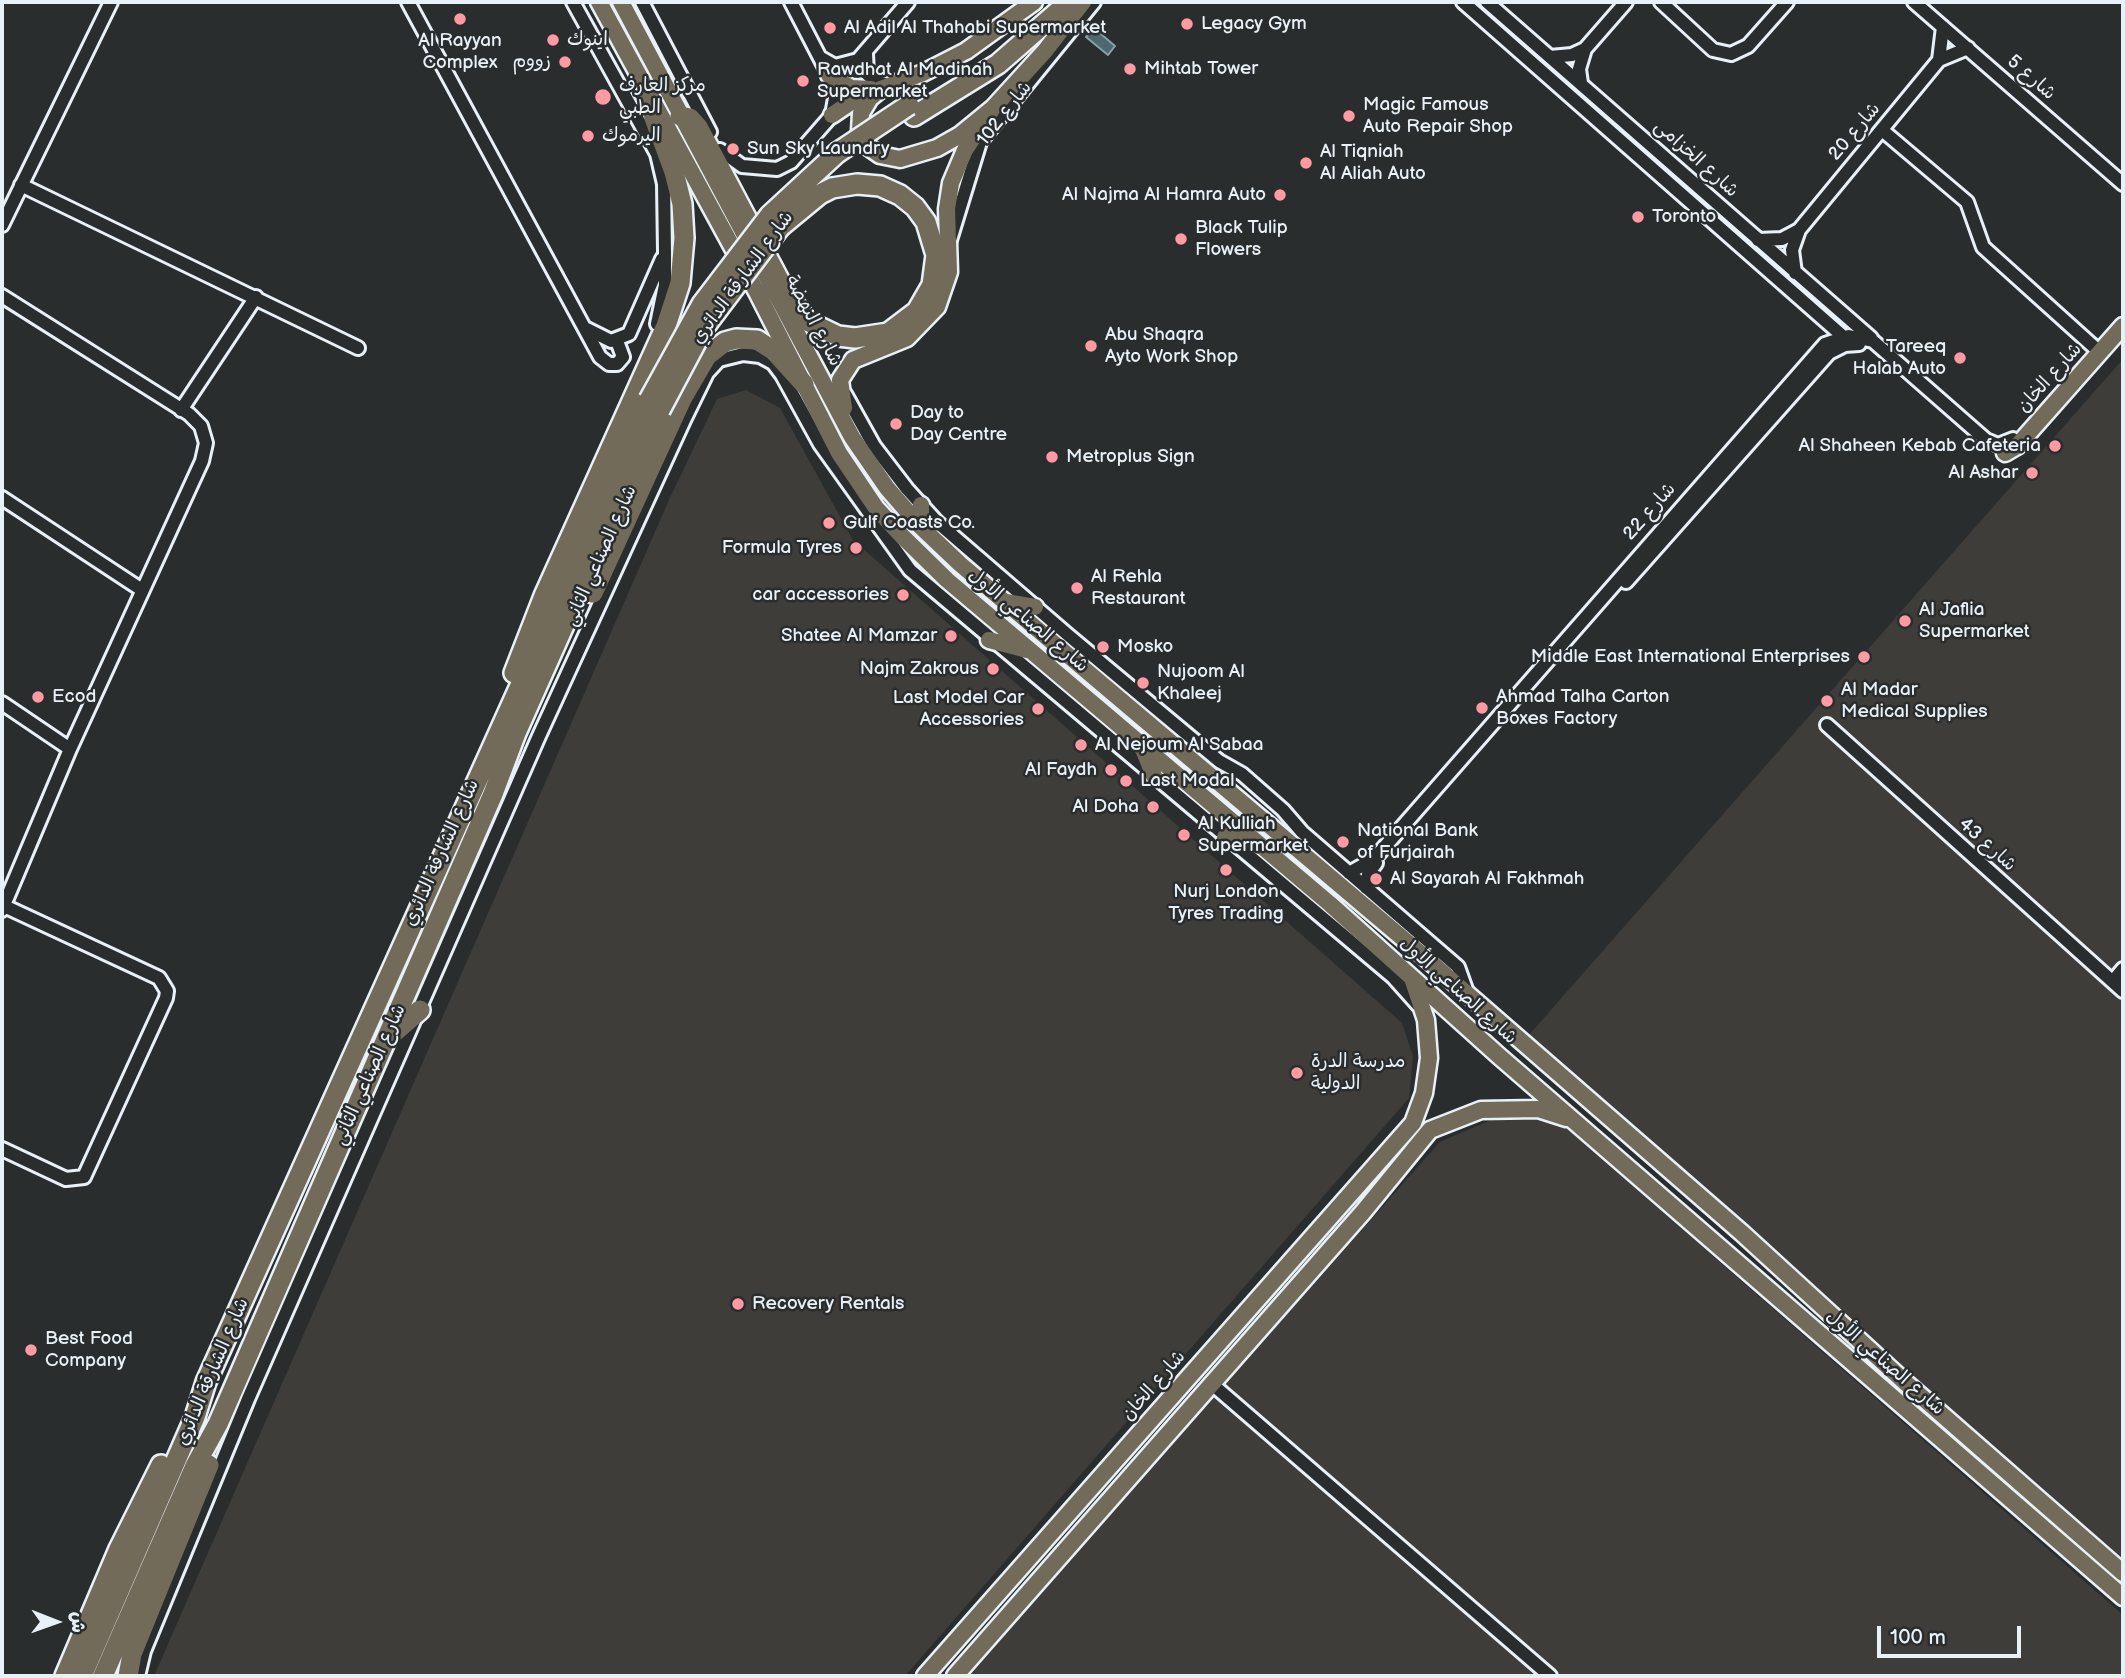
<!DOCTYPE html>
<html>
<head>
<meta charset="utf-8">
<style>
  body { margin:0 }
  #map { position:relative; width:2125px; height:1678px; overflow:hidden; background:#2a2d2e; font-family:"Balsamiq Sans","Playpen Sans Arabic",sans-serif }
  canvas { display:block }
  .frame { position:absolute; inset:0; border:4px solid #e8f1f8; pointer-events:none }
  .north { position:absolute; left:21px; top:1587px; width:70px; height:70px; -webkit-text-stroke:5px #2a2d2e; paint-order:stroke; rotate:91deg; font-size:19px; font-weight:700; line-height:28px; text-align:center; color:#e8f1f8 }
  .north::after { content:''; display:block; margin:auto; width:24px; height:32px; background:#e8f1f8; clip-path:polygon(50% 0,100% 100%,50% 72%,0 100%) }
  .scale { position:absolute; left:1877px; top:1626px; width:144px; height:32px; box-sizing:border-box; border:4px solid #e8f1f8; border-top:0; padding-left:9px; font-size:21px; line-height:24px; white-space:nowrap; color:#e8f1f8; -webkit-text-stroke:5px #2a2d2e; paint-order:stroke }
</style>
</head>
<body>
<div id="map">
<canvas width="2125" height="1678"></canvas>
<div class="frame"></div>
<div class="north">ش</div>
<div class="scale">100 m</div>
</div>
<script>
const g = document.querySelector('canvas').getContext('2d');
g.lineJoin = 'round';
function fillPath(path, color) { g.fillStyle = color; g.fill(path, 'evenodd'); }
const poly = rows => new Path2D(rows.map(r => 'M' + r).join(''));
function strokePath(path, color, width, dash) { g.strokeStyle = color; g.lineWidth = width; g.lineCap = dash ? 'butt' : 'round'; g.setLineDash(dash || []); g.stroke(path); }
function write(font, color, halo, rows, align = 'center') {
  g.font = font + ' "Balsamiq Sans","Playpen Sans Arabic",sans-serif'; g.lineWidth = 5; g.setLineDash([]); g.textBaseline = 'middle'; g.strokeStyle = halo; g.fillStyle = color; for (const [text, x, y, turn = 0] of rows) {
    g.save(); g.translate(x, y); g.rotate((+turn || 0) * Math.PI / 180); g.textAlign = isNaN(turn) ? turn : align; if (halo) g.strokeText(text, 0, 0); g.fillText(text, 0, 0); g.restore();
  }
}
const built = poly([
  [2123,359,2123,1564,1521,1044],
  [746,390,780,408,853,540,1402,1023,1413,1056,1409,1098,905,1676,154,1676,669,500,717,399],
  [1491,1120,1549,1120,1570,1131,2123,1615,2123,1676,966,1676,1440,1142]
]);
const water = poly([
  [1094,28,1115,46,1108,55,1086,37,1094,28]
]);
const minor = poly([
  [408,2,600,357,609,364,617,364,623,357,617,341],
  [573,2,657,154,664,184,665,252,665,285,657,324],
  [642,2,710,132],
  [1463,2,1846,339],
  [1487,2,1871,338],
  [1661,2,1713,50,1731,54,1748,46,1787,2],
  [1914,2,2123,184],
  [866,54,867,74,875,81,890,86],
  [1550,57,1572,55,1585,49],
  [821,58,835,66,858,60,908,2],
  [1939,60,1943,27],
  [1581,83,1579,69,1585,49,1626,2],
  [1882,130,1967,202,1983,247,2094,347],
  [720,150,742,166,777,169,791,162,832,115,835,98,832,81,791,2],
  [21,185,358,348],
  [2,225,111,2],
  [950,240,980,142,1094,2],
  [1758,240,1782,239,1799,230],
  [1795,273,1792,250,1799,230,1939,60,1968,48],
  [2,296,189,414,201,426,206,443,202,461,70,749,2,910],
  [587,329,611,341,629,334,662,259],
  [845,394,874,446,907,489,937,522,1068,635,1219,761,1242,774,1283,810,1302,832,1458,967,1468,995],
  [181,410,256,297],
  [2,498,142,590],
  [1626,582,1829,353,1845,345,1859,344],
  [2,703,70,749],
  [1827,725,2123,991],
  [1349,873,1374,859,1825,344,1849,336,1873,341,1986,440,1998,445,2013,439],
  [1366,888,1368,874,1376,863],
  [2,905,159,978,167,991,166,998,84,1177,66,1179,2,1149],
  [2113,981,2123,969],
  [1212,1384,1550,1676],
  [138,1676,144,1651,248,1399,539,736,685,418,707,373,719,360,743,354,760,356,773,363,782,375,820,444,910,570,1393,977,1418,1005]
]);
const major = poly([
  [599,2,758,294,839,453,876,508,900,534,947,580,1330,904,1499,1056,2123,1597],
  [621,2,852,437,887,488,921,527,960,564,1426,958,1742,1233,1907,1384,2123,1573],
  [829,75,851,88,871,89],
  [881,89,870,98,861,113,860,131,867,146,880,155,900,159,937,148,960,135,993,108,1045,51,1083,2],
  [832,115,857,98,923,73,966,51,1034,2],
  [844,408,840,380,853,360,907,338,937,307,949,272,947,209,951,183,965,150,993,108],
  [2005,453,2017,446,2123,326],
  [921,527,921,505],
  [1006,602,1035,607],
  [989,640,1027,650],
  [1143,749,1154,776],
  [1225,837,1250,839],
  [925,1676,1413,1123,1424,1093,1429,1058,1426,1020,1413,981],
  [955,1676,1363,1212,1430,1130,1481,1110,1538,1109,1566,1118]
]);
const highway = poly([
  [680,116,690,118,698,127,785,291,807,321,838,336,855,338,888,333,917,311,932,285,936,255,926,222,915,207,900,195,880,186,857,184,832,188,820,194,780,227],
  [914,116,998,64,1069,2],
  [770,215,837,153],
  [593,593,682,399,707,356,725,342,736,339,757,340,774,351,804,384],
  [514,673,544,596,666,326,680,283,684,238,682,204,674,172,654,118,650,97],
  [389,1037,420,1010],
  [65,1676,119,1549,161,1465],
  [82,1676,195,1417,206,1382,649,400],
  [103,1676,195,1466,218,1424,493,794,516,733,660,410],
  [128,1676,132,1654,209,1465]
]);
const highwayBridge = poly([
  [837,153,909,105],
  [649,400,702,304,770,215],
  [660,410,703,329,780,227]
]);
const markers = [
  [460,19,7,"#ff9aa2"],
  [1187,24,7,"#ff9aa2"],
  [830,28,7,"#ff9aa2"],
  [553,40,7,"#ff9aa2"],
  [565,62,7,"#ff9aa2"],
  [1130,69,7,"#ff9aa2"],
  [803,81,7,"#ff9aa2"],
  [603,97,9,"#ff9aa2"],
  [1349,116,7,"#ff9aa2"],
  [588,136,7,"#ff9aa2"],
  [733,149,7,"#ff9aa2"],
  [1306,163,7,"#ff9aa2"],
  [1280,195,7,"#ff9aa2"],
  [1638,217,7,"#ff9aa2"],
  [1181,239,7,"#ff9aa2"],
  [1091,346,7,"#ff9aa2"],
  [1960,358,7,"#ff9aa2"],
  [896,424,7,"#ff9aa2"],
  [2055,446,7,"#ff9aa2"],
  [1052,457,7,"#ff9aa2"],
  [2032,473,7,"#ff9aa2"],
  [829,523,7,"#ff9aa2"],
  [856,548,7,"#ff9aa2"],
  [1077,588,7,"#ff9aa2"],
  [903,595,7,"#ff9aa2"],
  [1905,621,7,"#ff9aa2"],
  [951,636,7,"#ff9aa2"],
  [1103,647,7,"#ff9aa2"],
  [1864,657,7,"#ff9aa2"],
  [993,669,7,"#ff9aa2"],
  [1143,683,7,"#ff9aa2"],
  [38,697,7,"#ff9aa2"],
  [1827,701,7,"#ff9aa2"],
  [1482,708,7,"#ff9aa2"],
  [1038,709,7,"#ff9aa2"],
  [1081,745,7,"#ff9aa2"],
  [1111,770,7,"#ff9aa2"],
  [1126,781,7,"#ff9aa2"],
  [1153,807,7,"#ff9aa2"],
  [1184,835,7,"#ff9aa2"],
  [1343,842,7,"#ff9aa2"],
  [1226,870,7,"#ff9aa2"],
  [1376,879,7,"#ff9aa2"],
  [1297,1073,7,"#ff9aa2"],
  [738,1304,7,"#ff9aa2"],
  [31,1350,7,"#ff9aa2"]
];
const poiNames = [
  ["Legacy Gym",1201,24],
  ["Al Adil Al Thahabi Supermarket",844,28],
  ["اينوك",567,40],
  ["Al Rayyan",460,41,"center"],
  ["Complex",460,63,"center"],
  ["زووم",551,62,"right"],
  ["Mihtab Tower",1144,69],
  ["Rawdhat Al Madinah",817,70],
  ["Supermarket",817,92],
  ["مركز العارف",619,86],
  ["الطبي",619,108],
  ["Magic Famous",1363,105],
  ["Auto Repair Shop",1363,127],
  ["اليرموك",602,136],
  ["Sun Sky Laundry",747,149],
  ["Al Tiqniah",1320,152],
  ["Al Aliah Auto",1320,174],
  ["Al Najma Al Hamra Auto",1266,195,"right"],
  ["Toronto",1652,217],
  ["Black Tulip",1195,228],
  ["Flowers",1195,250],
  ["Abu Shaqra",1105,335],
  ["Ayto Work Shop",1105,357],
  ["Tareeq",1946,347,"right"],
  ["Halab Auto",1946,369,"right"],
  ["Day to",910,413],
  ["Day Centre",910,435],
  ["Al Shaheen Kebab Cafeteria",2041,446,"right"],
  ["Metroplus Sign",1066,457],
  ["Al Ashar",2018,473,"right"],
  ["Gulf Coasts Co.",843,523],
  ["Formula Tyres",842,548,"right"],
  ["Al Rehla",1091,577],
  ["Restaurant",1091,599],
  ["car accessories",889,595,"right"],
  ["Al Jaflia",1919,610],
  ["Supermarket",1919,632],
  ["Shatee Al Mamzar",937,636,"right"],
  ["Mosko",1117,647],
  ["Middle East International Enterprises",1850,657,"right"],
  ["Najm Zakrous",979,669,"right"],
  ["Nujoom Al",1157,672],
  ["Khaleej",1157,694],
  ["Al Madar",1841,690],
  ["Medical Supplies",1841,712],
  ["Ecod",52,697],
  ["Ahmad Talha Carton",1496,697],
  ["Boxes Factory",1496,719],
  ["Last Model Car",1024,698,"right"],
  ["Accessories",1024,720,"right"],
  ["Al Nejoum Al Sabaa",1095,745],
  ["Al Faydh",1097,770,"right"],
  ["Last Modal",1140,781],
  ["Al Doha",1139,807,"right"],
  ["Al Kulliah",1198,824],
  ["Supermarket",1198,846],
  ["National Bank",1357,831],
  ["of Furjairah",1357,853],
  ["Al Sayarah Al Fakhmah",1390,879],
  ["Nurj London",1226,892,"center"],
  ["Tyres Trading",1226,914,"center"],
  ["مدرسة الدرة",1311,1062],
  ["الدولية",1311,1084],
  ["Recovery Rentals",752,1304],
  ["Best Food",45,1339],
  ["Company",45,1361]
];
const streetNames = [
  ["شارع 5",2031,78,41],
  ["شارع 102",1005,114,-52],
  ["شارع 20",1855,132,-50],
  ["شارع الخزامى",1696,159,42],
  ["شارع الشارقة الدائري",743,278,-54],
  ["شارع النهضة",813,321,62],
  ["شارع الخان",2050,378,-48],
  ["شارع 22",1650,512,-49],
  ["شارع الصناعي الثاني",601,556,-66],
  ["شارع الصناعي الأول",1028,621,40],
  ["شارع 43",1987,845,42],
  ["شارع الشارقة الدائري",442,853,-66],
  ["شارع الصناعي الأول",1458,991,42],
  ["شارع الصناعي الثاني",370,1075,-66],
  ["شارع الصناعي الأول",1885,1363,41],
  ["شارع الشارقة الدائري",213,1372,-67],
  ["شارع الخان",1154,1386,-49]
];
fillPath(built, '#3f3d3a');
fillPath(water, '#4c6870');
strokePath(water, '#8a9fa6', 2);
strokePath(minor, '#e8f1f8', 18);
strokePath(major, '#e8f1f8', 21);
strokePath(highway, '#e8f1f8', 24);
strokePath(minor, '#2a2d2e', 12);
strokePath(major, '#726b5a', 16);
strokePath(highway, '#726b5a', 19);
strokePath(highwayBridge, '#e8f1f8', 24, []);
strokePath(highwayBridge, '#726b5a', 19);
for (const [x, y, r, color] of markers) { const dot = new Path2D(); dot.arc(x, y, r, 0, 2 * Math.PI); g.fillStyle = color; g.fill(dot); strokePath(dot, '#2a2d2e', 2.5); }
write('19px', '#e8f1f8', '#2a2d2e', poiNames, 'left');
write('19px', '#e8f1f8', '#2a2d2e', streetNames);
</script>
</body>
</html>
